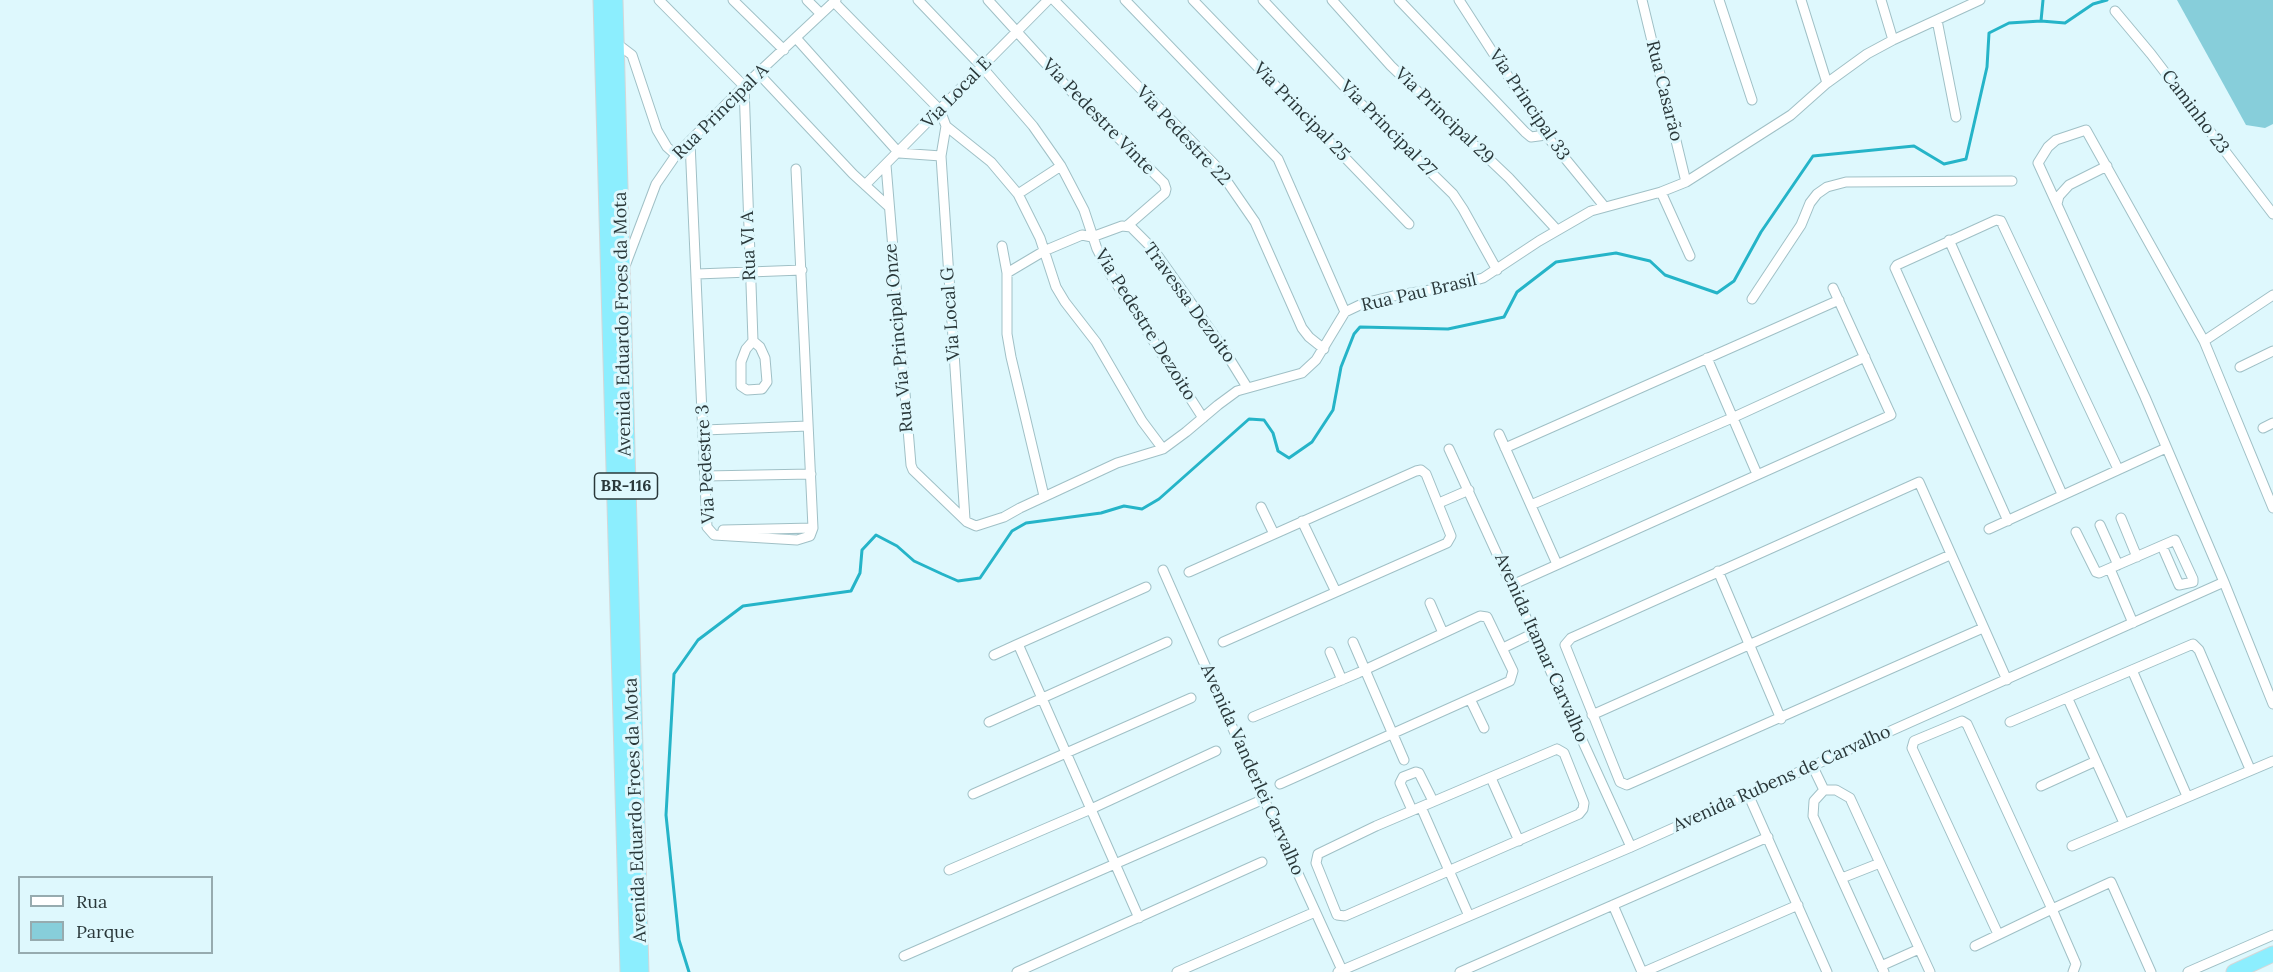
<!DOCTYPE html>
<html>
<head>
<meta charset="utf-8">
<style>
  body { margin:0 }
  #map { position:relative; width:2273px; height:972px; overflow:hidden; background:#def8fd; font-family:Lora,serif }
  canvas { display:block }
  .legend { position:absolute; left:18px; top:876px; width:195px; height:78px; box-sizing:border-box; background:#def8fd; border:2px solid #96abaf; margin:0; padding:8px 10px; list-style:none; font-size:18px; color:#2a383a }
  .legend li { display:flex; align-items:center; gap:12px; height:30px }
  .legend b { width:30px; border:2px solid #96abaf }
</style>
</head>
<body>
<div id="map">
<canvas width="2273" height="972"></canvas>
<ul class="legend">
<li><b style="height:8px;background:#fff"></b>Rua</li>
<li><b style="height:16px;background:#87ceda"></b>Parque</li>
</ul>
</div>
<script>
const g = document.querySelector('canvas').getContext('2d');
g.lineJoin = 'round';
function fillPath(path, color) { g.fillStyle = color; g.fill(path, 'evenodd'); }
const poly = rows => new Path2D(rows.map(r => 'M' + r).join(''));
function strokePath(path, color, width, dash) { g.strokeStyle = color; g.lineWidth = width; g.lineCap = dash ? 'butt' : 'round'; g.setLineDash(dash || []); g.stroke(path); }
function write(font, color, halo, rows, align = 'center') {
  g.font = font + ' Lora,serif'; g.lineWidth = 6; g.setLineDash([]); g.textBaseline = 'middle'; g.strokeStyle = halo; g.fillStyle = color; for (const [text, x, y, turn = 0] of rows) {
    g.save(); g.translate(x, y); g.rotate((+turn || 0) * Math.PI / 180); g.textAlign = isNaN(turn) ? turn : align; if (halo) g.strokeText(text, 0, 0); g.fillText(text, 0, 0); g.restore();
  }
}
const green = poly([
  [2177,0,2273,0,2273,124,2265,128,2246,125]
]);
const stream = poly([
  [2041,21,2043,0],
  [689,972,679,940,666,815,674,674,698,640,743,606,851,591,860,573,862,550,876,535,897,546,914,561,942,574,958,581,980,578,1012,531,1026,523,1101,513,1124,506,1142,509,1159,499,1249,419,1264,420,1273,433,1278,451,1289,458,1312,442,1333,410,1341,367,1354,334,1360,327,1448,329,1504,317,1517,292,1556,262,1616,253,1650,261,1665,275,1717,293,1734,281,1761,232,1813,156,1914,146,1944,164,1966,159,1987,67,1989,33,2009,23,2041,21,2065,23,2093,4,2107,0]
]);
const minor = poly([
  [659,0,744,86,753,341,746,349,741,362,741,386,747,390,762,389,767,382,765,358,760,347,753,341],
  [733,0,784,50],
  [807,0,821,14],
  [918,0,982,67,1033,126,1061,166,1084,210,1097,249,1109,272,1203,418],
  [988,0,1068,88,1164,183,1166,189,1165,193,1127,226],
  [1054,0,1217,167,1255,222,1302,328,1309,337,1324,349],
  [1125,0,1278,159,1345,312],
  [1193,0,1409,224],
  [1263,0,1354,97,1453,194,1463,209,1497,270],
  [1332,0,1391,66,1509,178,1557,230],
  [1399,0,1525,132,1531,137,1546,135],
  [1459,0,1546,135,1604,206],
  [1642,0,1686,182],
  [1719,0,1752,100],
  [1801,0,1827,83],
  [1881,0,1893,40],
  [834,2,940,110,946,126,941,156,965,519],
  [2115,11,2151,54,2273,214],
  [1937,20,1956,117],
  [796,38,899,153,941,156],
  [615,42,632,55,657,130,667,147,676,155],
  [759,74,853,174,888,206],
  [946,126,991,162,1018,194,1040,238,1056,287,1065,302,1096,342,1142,421,1163,449],
  [690,142,707,527,714,535,797,540,810,536,813,528,796,169],
  [886,165,911,465,913,470,967,522,976,526,1004,517,1020,508,1117,463,1163,449,1186,432,1218,405,1237,391,1302,373,1316,360,1345,312,1364,303,1393,296,1455,286,1483,278,1539,241,1591,211,1661,192,1686,182,1791,115,1827,83,1867,54,1893,40,1980,0],
  [865,185,1048,0],
  [1661,192,1690,256],
  [1018,194,1061,166],
  [2057,204,2059,196,2069,185,2107,166],
  [1949,240,2062,494],
  [1002,246,1007,273,1007,334,1011,357,1044,496],
  [625,266,656,184,676,155,744,86,836,0],
  [1007,273,1044,251,1082,235,1092,237,1122,226,1131,227,1153,249,1221,345,1247,387],
  [697,274,802,270],
  [1752,299,1801,225,1810,203,1817,194,1827,187,1846,182,2012,181],
  [2204,341,2273,295],
  [1707,358,1757,474],
  [2240,367,2273,351],
  [2263,428,2273,423],
  [704,430,808,426],
  [1499,434,1557,564],
  [1505,448,1839,300],
  [1449,449,1631,847],
  [705,476,811,474],
  [1439,503,1469,490],
  [1531,505,1732,418,1865,357],
  [1261,507,1274,534],
  [2273,508,2204,341,2086,130,2056,140,2048,147,2038,163,2145,397,2224,582,2273,704],
  [2121,518,2137,557],
  [1302,521,1336,592],
  [2008,521,1895,268,1897,265,1996,220,2001,221,2118,469],
  [2100,525,2118,565],
  [1989,529,2166,448],
  [723,530,813,528],
  [2076,532,2096,572,2099,573,2175,540,2193,579,2193,582,2179,585,2162,546],
  [2110,569,2133,623],
  [1163,570,1264,799,1342,970],
  [1718,571,1781,719],
  [1189,572,1416,471,1421,470,1426,474,1451,536,1447,543,1223,642],
  [1512,585,1891,415,1833,288],
  [1430,603,1443,633],
  [1983,628,1627,785,1620,782,1565,645,1571,638,1919,482,2007,680],
  [1353,642,1404,760],
  [1503,648,1534,633],
  [1330,652,1342,680],
  [994,655,1018,644],
  [2132,670,2187,796],
  [1470,699,1484,728],
  [2068,699,2124,823],
  [1592,715,1950,555],
  [1253,717,1358,673,1480,616,1487,617,1513,671,1510,681,1280,784],
  [989,722,1167,642],
  [2010,722,2193,644,2199,650,2250,769],
  [1557,749,1564,753,1584,803,1583,809,1579,814,1345,916,1337,915,1316,863,1318,854,1376,826,1557,749],
  [1812,765,1824,790,1814,801,1813,816,1884,972],
  [1491,778,1519,841],
  [2041,786,2096,761],
  [1824,790,1836,790,1850,798,1930,972],
  [973,794,1191,698],
  [1748,794,1827,972],
  [1421,807,1469,916],
  [1412,810,1400,783,1403,777,1416,772,1419,773,1433,801],
  [2072,846,2273,761],
  [949,870,1091,809,1216,751],
  [1842,878,1880,863],
  [1613,905,1642,972],
  [1139,918,1018,644,1146,587],
  [1998,934,1912,748,1914,741,1962,721,1967,724,2052,909,2111,882,2151,972],
  [1975,946,2052,909,2076,964,2073,972],
  [904,956,1264,799],
  [1881,966,1919,949],
  [1017,972,1262,862],
  [1177,972,1315,912],
  [1338,972,1631,847,2224,582],
  [1460,972,1768,837],
  [1644,972,1798,905],
  [2188,972,2273,935]
]);
const trunk = poly([
  [601,0,628,972],
  [615,0,641,972],
  [2234,972,2273,954]
]);
const shields = [
  [626,486,63]
];
const shieldNames = [
  ["BR-116",626,486]
];
const streetNames = [
  ["Rua Casarão",1664,91,76],
  ["Via Local E",957,93,-46],
  ["Via Principal 33",1529,105,56],
  ["Rua Principal A",721,112,-45],
  ["Via Principal 25",1301,112,46],
  ["Caminho 23",2195,112,53],
  ["Via Principal 29",1444,116,44],
  ["Via Pedestre Vinte",1098,117,46],
  ["Via Principal 27",1388,129,45],
  ["Via Pedestre 22",1183,136,47],
  ["Rua VI A",749,246,-92],
  ["Rua Pau Brasil",1419,293,-13],
  ["Travessa Dezoito",1189,303,54],
  ["Via Local G",951,314,-94],
  ["Avenida Eduardo Froes da Mota",623,324,-91],
  ["Via Pedestre Dezoito",1145,325,58],
  ["Rua Via Principal Onze",899,338,-95],
  ["Via Pedestre 3",706,464,-93],
  ["Avenida Itamar Carvalho",1541,648,66],
  ["Avenida Vanderlei Carvalho",1252,770,66],
  ["Avenida Rubens de Carvalho",1782,779,-24],
  ["Avenida Eduardo Froes da Mota",636,810,-92]
];
fillPath(green, '#87ceda');
strokePath(stream, '#25b4c8', 3);
strokePath(minor, '#a0c0c6', 11);
strokePath(trunk, '#d4d7d8', 17);
strokePath(minor, '#fff', 9);
strokePath(trunk, '#8ceefe', 15);
for (const [x, y, w] of shields) { const box = new Path2D(); box.roundRect(x - w / 2, y - 13, w, 26, 4.5); g.fillStyle = '#def8fd'; g.fill(box); strokePath(box, '#2a383a', 1.5); }
write('bold 16px', '#2a383a', null, shieldNames);
write('18px', '#2a383a', '#def8fd', streetNames);
</script>
</body>
</html>
